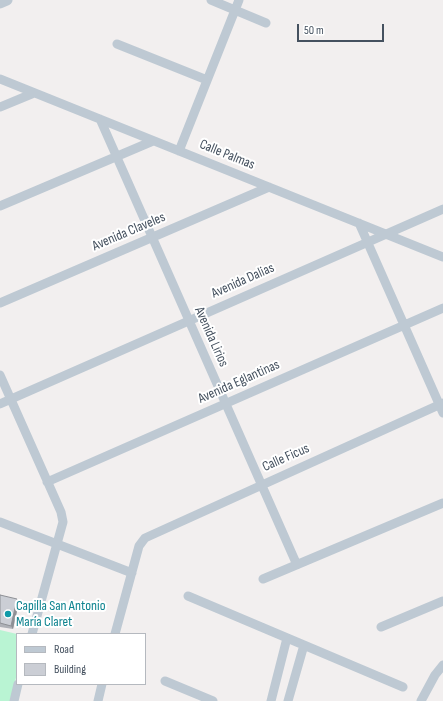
<!DOCTYPE html>
<html>
<head>
<meta charset="utf-8">
<style>
  body { margin:0 }
  #map { position:relative; width:443px; height:701px; overflow:hidden; background:#f2efef; font-family:"Sofia Sans Condensed",sans-serif }
  canvas { display:block }
  .legend { position:absolute; left:16px; top:633px; width:130px; height:52px; box-sizing:border-box; background:#fff; border:1px solid #b5b9bf; margin:0; padding:5px 7px; list-style:none; font-size:12px; color:#45515f }
  .legend li { display:flex; align-items:center; gap:8px; height:20px }
  .legend b { width:20px; border:1px solid #b5b9bf }
  .scale { position:absolute; left:297px; top:24px; width:87px; height:18px; box-sizing:border-box; border:2px solid #45515f; border-top:0; padding-left:5px; font-size:12px; line-height:14px; white-space:nowrap; color:#45515f; -webkit-text-stroke:3px #fff; paint-order:stroke }
</style>
</head>
<body>
<div id="map">
<canvas width="443" height="701"></canvas>
<ul class="legend">
<li><b style="height:5px;background:#bec9d3"></b>Road</li>
<li><b style="height:11px;background:#cbced5"></b>Building</li>
</ul>
<div class="scale">50 m</div>
</div>
<script>
const g = document.querySelector('canvas').getContext('2d');
g.lineJoin = 'round';
function fillPath(path, color) { g.fillStyle = color; g.fill(path, 'evenodd'); }
const poly = rows => new Path2D(rows.map(r => 'M' + r).join(''));
function strokePath(path, color, width, dash) { g.strokeStyle = color; g.lineWidth = width; g.lineCap = dash ? 'butt' : 'round'; g.setLineDash(dash || []); g.stroke(path); }
function write(font, color, halo, rows, align = 'center') {
  g.font = font + ' "Sofia Sans Condensed",sans-serif'; g.lineWidth = 4; g.setLineDash([]); g.textBaseline = 'middle'; g.strokeStyle = halo; g.fillStyle = color; for (const [text, x, y, turn = 0] of rows) {
    g.save(); g.translate(x, y); g.rotate((+turn || 0) * Math.PI / 180); g.textAlign = isNaN(turn) ? turn : align; if (halo) g.strokeText(text, 0, 0); g.fillText(text, 0, 0); g.restore();
  }
}
const green = poly([
  [0,630,17,634,17,674,10,701,0,701]
]);
const minor = poly([
  [211,0,266,23],
  [117,44,207,80],
  [0,79,443,257],
  [0,107,34,93],
  [100,119,297,565],
  [179,151,239,0],
  [0,206,153,141],
  [359,223,443,413],
  [0,303,269,187],
  [0,375,61,512,63,522,32,634],
  [0,404,443,209],
  [47,482,443,308],
  [0,522,132,573],
  [263,579,443,503],
  [188,596,403,687],
  [381,627,443,601],
  [115,634,139,546,145,538,443,403],
  [165,681,213,701],
  [14,701,18,684],
  [98,701,102,684],
  [271,701,287,638],
  [288,701,304,645],
  [421,701,435,675,443,665]
]);
const tertiary = poly([
  [0,3,7,0]
]);
const wall = poly([
  [0,595,19,602,13,629,0,627]
]);
const shadedWall = poly([
  [17,599,19,602,13,629,11,626]
]);
const building = poly([
  [0,595,17,599,11,626,0,623,0,595]
]);
const markers = [
  [8,614,4,"#0f9aa8"]
];
const streetNames = [
  ["Calle Palmas",227,155,22],
  ["Avenida Claveles",129,232,-23],
  ["Avenida Dalias",243,281,-24],
  ["Avenida Lirios",211,337,66],
  ["Avenida Eglantinas",239,382,-24],
  ["Calle Ficus",286,458,-24]
];
const cultureNames = [
  ["Capilla San Antonio",16,606],
  ["María Claret",16,622]
];
fillPath(green, '#b9f4d3');
strokePath(minor, '#bec9d3', 9);
strokePath(tertiary, '#bec9d3', 11);
fillPath(wall, '#afb1b7');
fillPath(shadedWall, '#8e9095');
fillPath(building, '#cbced5');
strokePath(building, '#8e9095', 1);
for (const [x, y, r, color] of markers) { const dot = new Path2D(); dot.arc(x, y, r, 0, 2 * Math.PI); g.fillStyle = color; g.fill(dot); strokePath(dot, '#fff', 1.5); }
write('14px', '#45515f', '#fff', streetNames);
write('14px', '#0d838f', '#fff', cultureNames, 'left');
</script>
</body>
</html>
